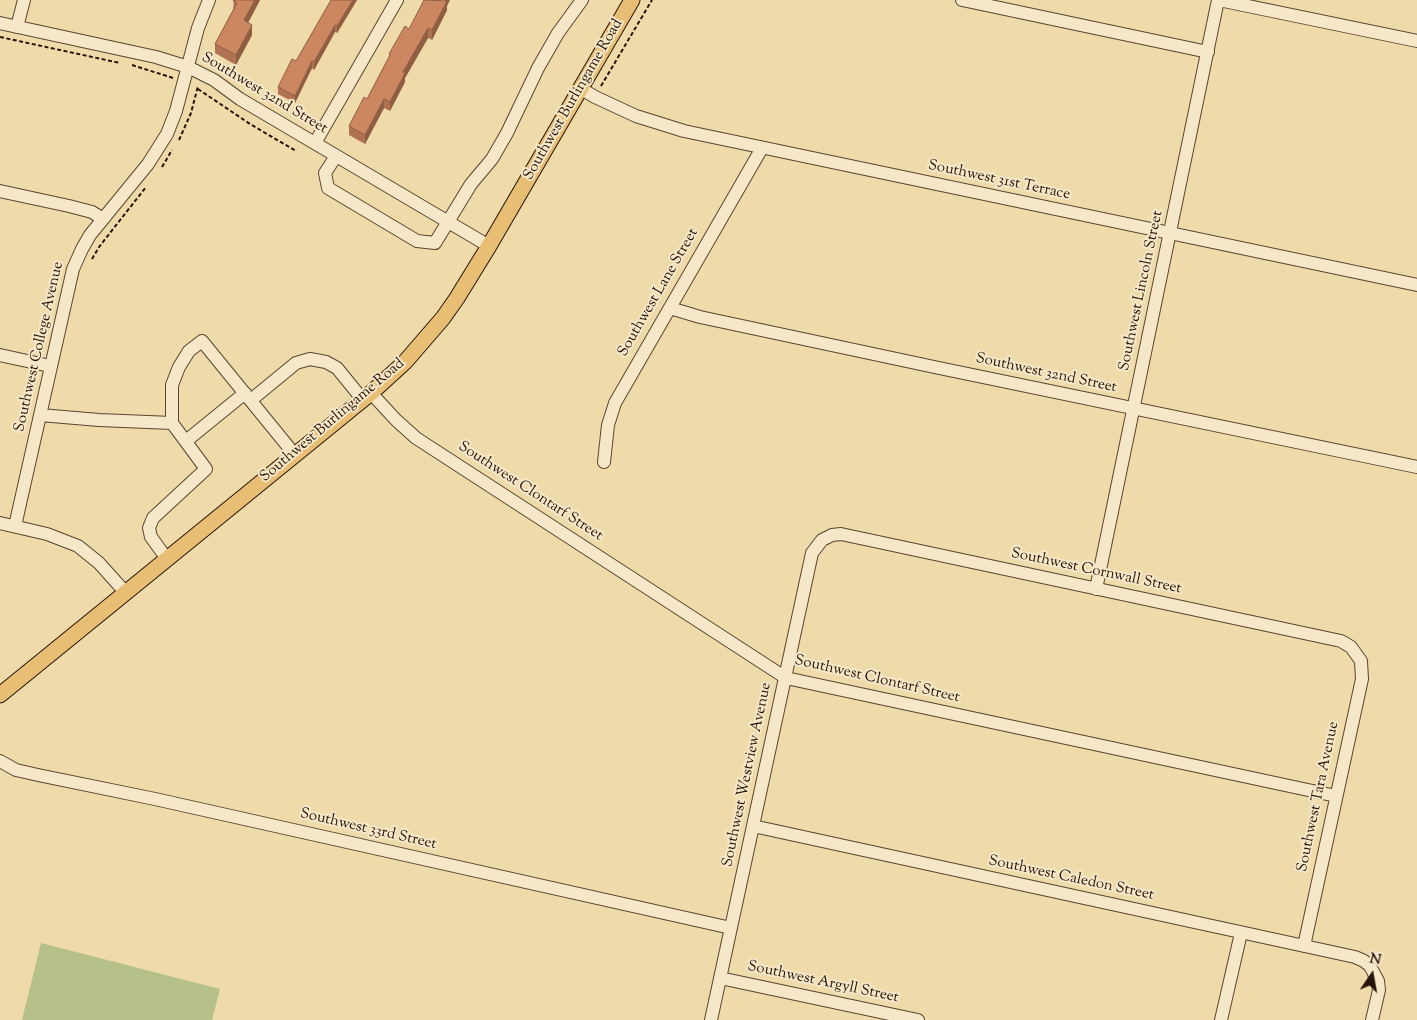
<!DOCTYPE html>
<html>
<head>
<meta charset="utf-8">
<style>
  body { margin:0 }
  #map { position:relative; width:1417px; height:1020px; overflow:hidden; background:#efdaa9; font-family:"Sorts Mill Goudy",serif }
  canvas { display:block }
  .north { position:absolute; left:1347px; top:950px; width:50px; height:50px; -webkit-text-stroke:4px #f5e7c7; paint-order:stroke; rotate:12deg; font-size:14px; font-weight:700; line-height:20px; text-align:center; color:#251408 }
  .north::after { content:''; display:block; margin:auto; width:18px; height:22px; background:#251408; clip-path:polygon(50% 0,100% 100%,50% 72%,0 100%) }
</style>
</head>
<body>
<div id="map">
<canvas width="1417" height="1020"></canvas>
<div class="north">N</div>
</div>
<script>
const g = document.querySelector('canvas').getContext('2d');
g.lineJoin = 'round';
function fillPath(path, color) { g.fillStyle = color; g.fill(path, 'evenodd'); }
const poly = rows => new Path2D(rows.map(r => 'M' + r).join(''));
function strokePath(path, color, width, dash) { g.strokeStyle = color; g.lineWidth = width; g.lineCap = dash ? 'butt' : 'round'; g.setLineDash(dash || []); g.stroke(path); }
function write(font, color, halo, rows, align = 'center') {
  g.font = font + ' "Sorts Mill Goudy",serif'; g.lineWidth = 4; g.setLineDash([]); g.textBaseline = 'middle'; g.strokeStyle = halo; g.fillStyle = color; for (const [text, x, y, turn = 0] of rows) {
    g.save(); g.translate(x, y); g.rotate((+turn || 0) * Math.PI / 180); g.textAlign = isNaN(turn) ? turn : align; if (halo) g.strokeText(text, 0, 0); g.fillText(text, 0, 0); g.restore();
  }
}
const green = poly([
  [41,943,220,989,212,1020,22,1020]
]);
const path = poly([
  [0,37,120,63],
  [132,65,173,78],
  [601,86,652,0],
  [198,89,250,124,296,151],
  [179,140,191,113,198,86],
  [162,167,172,150],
  [92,259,99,247,146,187]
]);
const minor = poly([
  [962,0,1208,52],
  [1219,0,1417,41],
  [0,23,156,57,188,67,214,80,240,99,489,246],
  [17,27,24,0],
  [580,88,595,97,636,116,684,131,1417,285],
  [315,143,397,0],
  [336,156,325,173,328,188,417,241,435,243,471,184,492,159,507,133,538,68,558,33,582,0],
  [0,191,69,206,92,212,103,219],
  [670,308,700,317,939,368,1417,467],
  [0,355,50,366],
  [371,393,396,420,416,438,786,678,1336,796],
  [251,400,296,363,310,359,326,362,337,368,363,400],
  [40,415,99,420,172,423,206,469,153,518,149,528,151,537,167,559],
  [172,423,172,385,179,367,189,351,202,341,295,455],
  [186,441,245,393],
  [604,462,608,425,615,403,762,148],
  [0,523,47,534,78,546,99,563,125,592],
  [15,526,73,269,82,249,90,235,148,164,167,134,176,111,198,28,209,0],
  [1096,589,1218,0],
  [0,761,16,770,38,775,155,799,731,928],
  [753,826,1355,957,1364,961,1370,966,1378,981,1379,990,1372,1020],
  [720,978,918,1020],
  [711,1020,812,553,822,540,832,535,841,534,1341,641,1351,647,1361,661,1362,679,1304,946],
  [1221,1020,1241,933]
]);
const major = poly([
  [0,695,371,393,405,362,443,318,457,298,489,246,632,0]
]);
const wall = poly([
  [234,0,260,0,248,23,252,35,236,65,215,53,215,44,233,10],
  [331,0,357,0,337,33,335,32,314,70,312,68,295,103,278,94,278,87,296,61],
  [447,6,447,10,432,40,428,38,405,78,405,82,390,111,384,108,365,144,349,135,349,126,367,99,389,58,389,54,409,29]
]);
const shadedWall = poly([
  [255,0,260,0,244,30,244,20],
  [353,0,357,0,337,33,337,26],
  [445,0,450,0,447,6,447,10,432,40,432,30],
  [252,25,252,35,236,65,236,55],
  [335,25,335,32,314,70,314,62],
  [428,28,428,38,405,78,405,82,390,111,390,102,403,72],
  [312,61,312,68,295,103,295,96],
  [384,99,384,108,365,144,365,135]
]);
const building = poly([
  [234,0,255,0,244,20,252,25,236,55,215,44,237,3,233,1,234,0],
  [331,0,353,0,337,26,335,25,314,62,312,61,295,96,278,87,292,59,296,61,331,0],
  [424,0,447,1,432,30,428,28,403,72,405,73,390,102,384,99,365,135,349,126,364,97,367,99,390,55,389,54,405,26,409,29,424,0]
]);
const streetNames = [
  ["Southwest 32nd Street",264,94,31],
  ["Southwest Burlingame Road",574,100,-60],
  ["Southwest 31st Terrace",999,181,12],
  ["Southwest Lincoln Street",1142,291,-78],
  ["Southwest Lane Street",659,293,-60],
  ["Southwest College Avenue",40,347,-77],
  ["Southwest 32nd Street",1046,374,12],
  ["Southwest Burlingame Road",333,421,-40],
  ["Southwest Clontarf Street",530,492,33],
  ["Southwest Cornwall Street",1096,572,12],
  ["Southwest Clontarf Street",877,680,13],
  ["Southwest Westview Avenue",748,775,-78],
  ["Southwest Tara Avenue",1319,797,-78],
  ["Southwest 33rd Street",368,830,13],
  ["Southwest Caledon Street",1071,879,12],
  ["Southwest Argyll Street",823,983,12]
];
fillPath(green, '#b6c08a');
strokePath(minor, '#584630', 14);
strokePath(major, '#251408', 17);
strokePath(path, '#251408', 2, [4, 2.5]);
strokePath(minor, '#f5e7c7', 12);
strokePath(major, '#e8bd74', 15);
fillPath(wall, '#af7353');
fillPath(shadedWall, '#8f5e43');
fillPath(building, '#cc8660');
strokePath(building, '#8f5e43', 1);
write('15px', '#251408', '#f5e7c7', streetNames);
</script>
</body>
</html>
